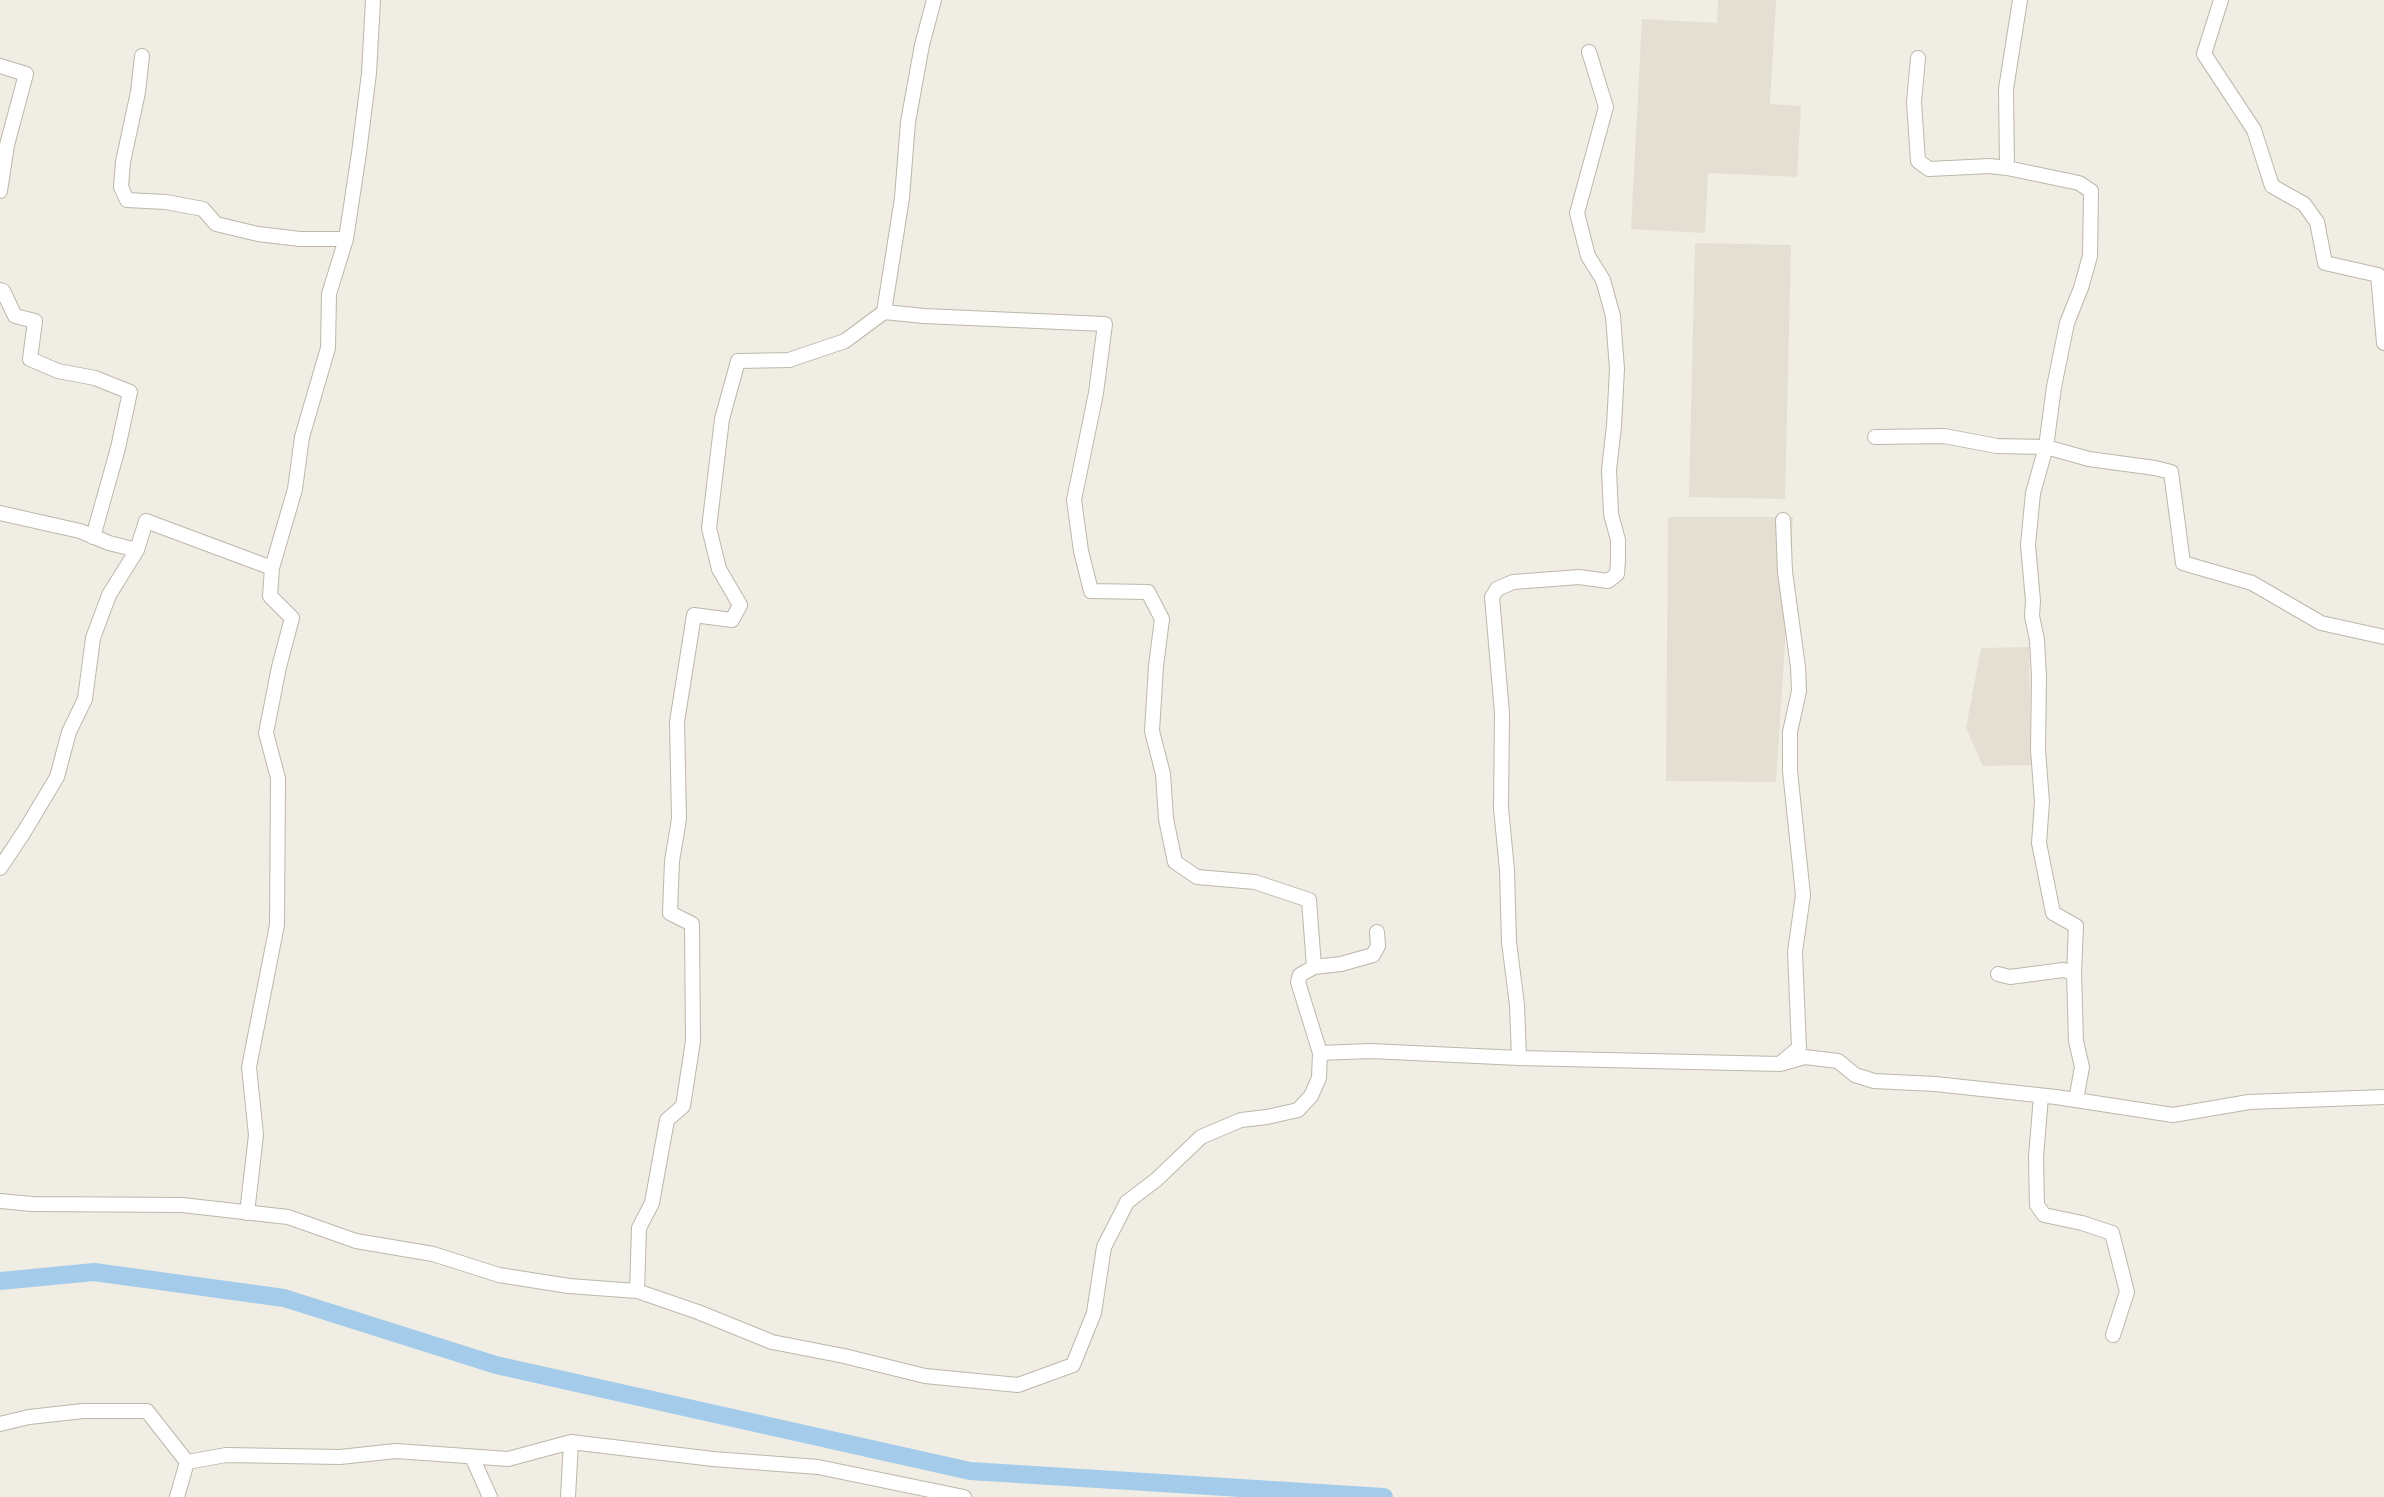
<!DOCTYPE html>
<html>
<head>
<meta charset="utf-8">
<style>
  body { margin:0 }
  canvas { display:block; background:#f0ede4 }
</style>
</head>
<body>
<canvas width="2384" height="1497"></canvas>
<script>
const g = document.querySelector('canvas').getContext('2d');
g.lineJoin = 'round';
function fillPath(path, color) { g.fillStyle = color; g.fill(path, 'evenodd'); }
const poly = rows => new Path2D(rows.map(r => 'M' + r).join(''));
function strokePath(path, color, width, dash) { g.strokeStyle = color; g.lineWidth = width; g.lineCap = dash ? 'butt' : 'round'; g.setLineDash(dash || []); g.stroke(path); }
const residential = poly([
  [1718,0,1776,0,1770,104,1801,106,1797,177,1708,173,1705,233,1631,229,1642,19,1717,23],
  [1695,243,1791,245,1785,499,1689,497],
  [1668,517,1793,517,1776,782,1666,781],
  [2029,647,2031,765,1983,766,1966,728,1981,648]
]);
const river = poly([
  [0,1281,94,1272,284,1298,496,1365,970,1471,1384,1497]
]);
const minor = poly([
  [2020,0,2006,89,2007,168,2079,183,2091,191,2090,256,2081,288,2067,323,2054,387,2046,447,2033,493,2028,545,2033,601,2032,616,2037,640,2039,677,2038,750,2042,802,2039,843,2053,913,2076,926,2074,973,2076,1041,2082,1067,2076,1100],
  [2221,0,2204,54,2254,130,2272,186,2304,204,2317,222,2325,263,2378,275,2384,343],
  [142,56,138,92,123,162,121,187,127,200,166,202,203,209,216,224,258,234,300,239,346,239],
  [1918,58,1914,102,1918,161,1929,169,1990,166,2007,168],
  [0,66,26,74,7,145,0,191],
  [0,290,3,291,15,316,35,321,30,359,58,371,95,378,130,392,118,448,93,537],
  [884,312,924,316,1105,324,1096,393,1074,500,1081,551,1091,591,1148,592,1162,619,1156,666,1152,731,1163,774,1166,819,1175,862,1197,877,1255,882,1309,900,1314,967,1300,975,1298,982,1320,1053],
  [1875,437,1944,436,1997,446,2046,447,2089,459,2155,468,2171,472,2183,563,2252,583,2321,623,2384,637],
  [0,513,80,531,109,543,137,550],
  [0,868,24,832,57,777,69,732,85,699,93,638,109,595,137,550,146,521,272,568],
  [1314,967,1341,964,1373,955,1378,946,1377,932],
  [1998,974,2010,977,2063,970,2074,973],
  [1519,1058,1517,1005,1509,942,1507,870,1501,808,1502,713,1492,597,1497,589,1513,582,1579,577,1608,581,1617,574,1618,560,1618,540,1611,514,1609,470,1614,426,1617,369,1613,316,1603,280,1588,256,1577,213,1606,107,1589,52],
  [1782,1062,1799,1048,1795,952,1803,895,1790,771,1790,732,1799,691,1798,667,1785,572,1783,520],
  [2041,1096,2036,1157,2037,1205,2044,1215,2082,1223,2112,1233,2127,1292,2113,1335],
  [0,1201,32,1204,182,1205,288,1217,356,1241,433,1254,499,1275,569,1286,637,1291,698,1312,772,1342,844,1356,925,1376,1018,1385,1073,1365,1094,1313,1104,1247,1127,1202,1156,1180,1201,1137,1241,1120,1267,1117,1298,1110,1311,1096,1319,1078,1320,1053,1370,1051,1519,1058,1780,1064,1805,1057,1838,1061,1855,1075,1874,1081,1935,1084,2056,1097,2173,1115,2249,1102,2384,1097],
  [247,1213,256,1135,249,1067,277,925,278,778,266,733,279,667,292,618,270,596,272,568,295,489,302,437,328,348,329,294,346,239,359,153,369,73,373,0],
  [637,1291,639,1228,652,1203,667,1120,683,1106,693,1041,692,924,670,913,672,861,679,819,677,722,694,615,732,620,740,605,719,569,709,528,722,419,738,361,789,360,845,341,884,312,902,198,908,122,922,45,934,0],
  [0,1424,29,1417,83,1411,147,1411,187,1462],
  [472,1457,490,1497],
  [177,1497,187,1462,226,1455,340,1457,396,1451,508,1459,571,1442,713,1459,818,1467,964,1497],
  [568,1497,571,1442]
]);
fillPath(residential, '#e4dfd2');
strokePath(river, '#a4ccea', 18);
strokePath(minor, '#beb7aa', 16);
strokePath(minor, '#fff', 14);
</script>
</body>
</html>
